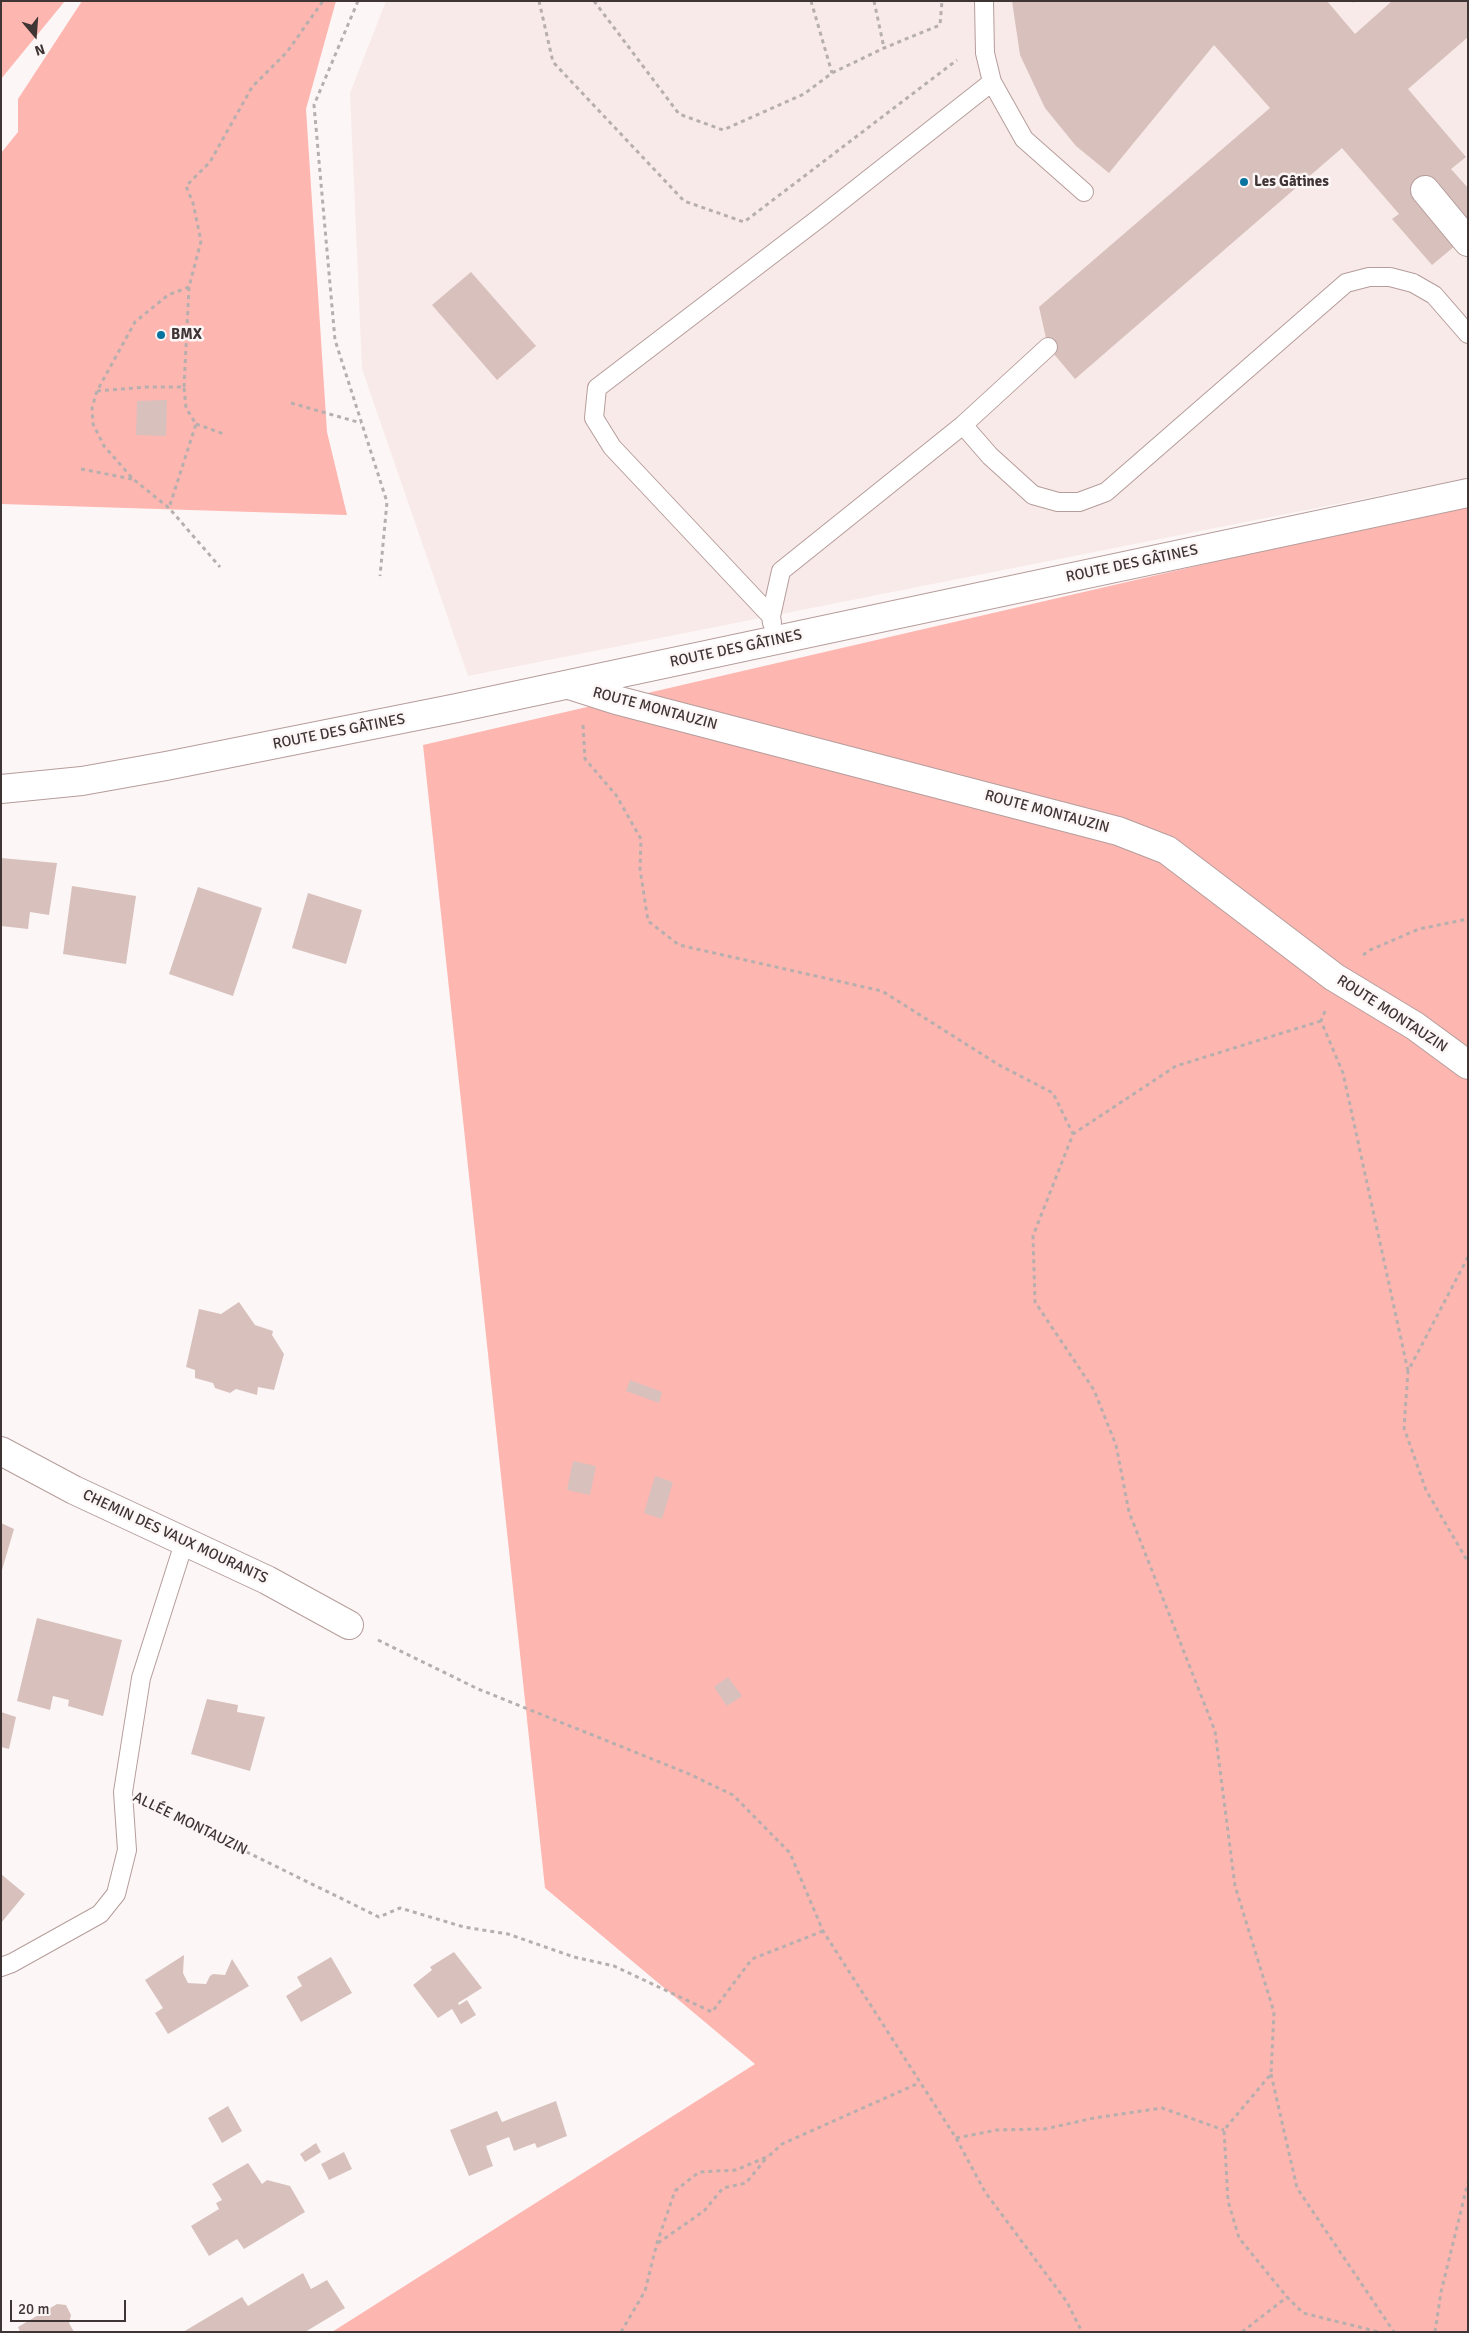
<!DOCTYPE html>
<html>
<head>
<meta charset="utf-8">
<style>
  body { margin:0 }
  #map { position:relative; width:1469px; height:2333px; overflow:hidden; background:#fcf7f6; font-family:Signika,sans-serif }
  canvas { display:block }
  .frame { position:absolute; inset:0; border:2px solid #3f3534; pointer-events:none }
  .north { position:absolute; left:10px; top:10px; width:50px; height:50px; -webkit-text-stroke:4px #fcf7f6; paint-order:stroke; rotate:162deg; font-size:14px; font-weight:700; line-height:20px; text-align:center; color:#3f3534 }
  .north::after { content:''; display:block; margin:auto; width:18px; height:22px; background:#3f3534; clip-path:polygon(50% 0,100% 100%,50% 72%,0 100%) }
  .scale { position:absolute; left:10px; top:2300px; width:116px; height:22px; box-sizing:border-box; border:2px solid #3f3534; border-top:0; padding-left:6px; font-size:15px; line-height:18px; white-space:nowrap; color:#3f3534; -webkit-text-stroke:4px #fcf7f6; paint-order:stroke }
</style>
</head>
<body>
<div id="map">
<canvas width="1469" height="2333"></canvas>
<div class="frame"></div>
<div class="north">N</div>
<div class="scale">20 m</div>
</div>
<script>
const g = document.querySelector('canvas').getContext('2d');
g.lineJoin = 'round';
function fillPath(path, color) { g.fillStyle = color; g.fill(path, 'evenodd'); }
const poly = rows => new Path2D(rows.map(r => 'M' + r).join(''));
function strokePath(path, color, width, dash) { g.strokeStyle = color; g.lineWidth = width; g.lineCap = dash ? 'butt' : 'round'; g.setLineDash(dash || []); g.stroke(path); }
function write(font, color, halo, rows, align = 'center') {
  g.font = font + ' Signika,sans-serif'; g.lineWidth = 5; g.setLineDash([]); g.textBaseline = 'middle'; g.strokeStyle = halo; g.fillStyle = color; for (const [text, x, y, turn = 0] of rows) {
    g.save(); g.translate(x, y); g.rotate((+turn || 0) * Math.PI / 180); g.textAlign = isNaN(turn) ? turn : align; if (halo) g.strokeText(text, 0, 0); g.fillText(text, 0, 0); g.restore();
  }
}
const built = poly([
  [386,1,1468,1,1468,478,468,676,362,369,350,93]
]);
const green = poly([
  [1,1,65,1,1,79],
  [82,1,336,1,306,109,327,432,347,515,1,504,1,153,18,132,18,99],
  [1468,503,1468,2332,332,2332,755,2064,545,1888,423,745]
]);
const building = poly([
  [1012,1,1327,1,1355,34,1392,1,1468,1,1468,37,1408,89,1466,157,1451,169,1468,188,1468,235,1432,265,1392,219,1399,214,1342,148,1075,379,1048,347,1039,307,1270,108,1214,45,1109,173,1076,146,1045,108,1020,55],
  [471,272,536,346,497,380,432,305],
  [167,400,166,436,136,435,137,401],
  [1,858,57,863,49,915,30,912,28,929,1,926],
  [72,886,136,896,126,964,63,954],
  [198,887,262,908,233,996,169,974],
  [308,893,362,910,346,964,292,948],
  [239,1302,255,1325,273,1331,272,1335,284,1354,274,1390,258,1387,257,1395,236,1389,230,1393,215,1388,213,1383,195,1378,195,1370,186,1367,199,1309,221,1314],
  [630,1380,662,1392,659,1403,626,1391],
  [573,1461,596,1466,590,1495,567,1490],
  [655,1476,673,1482,662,1519,644,1513],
  [1,1523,14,1529,2,1570,1,1570],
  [37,1618,122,1640,103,1716,68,1706,69,1700,53,1696,50,1710,17,1701],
  [728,1677,742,1696,727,1706,714,1687],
  [207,1699,238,1705,237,1712,265,1717,250,1771,191,1754],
  [1,1712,16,1717,9,1749,1,1747],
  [1,1874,25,1894,1,1923],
  [454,1952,482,1988,458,2003,459,2005,467,2000,476,2015,461,2024,452,2009,438,2018,413,1985,432,1970,430,1967],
  [184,1955,183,1973,188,1983,206,1984,210,1976,213,1974,225,1975,232,1959,249,1986,168,2034,155,2013,163,2008,145,1980],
  [331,1957,352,1993,301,2022,286,1996,302,1986,297,1977],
  [556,2101,567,2136,537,2148,535,2143,514,2151,509,2137,486,2146,493,2166,469,2176,450,2130,497,2111,502,2122],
  [228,2106,242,2131,222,2143,208,2118],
  [316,2143,321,2152,305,2162,300,2154],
  [344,2152,352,2169,329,2180,321,2164],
  [248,2163,262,2184,267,2180,290,2186,305,2212,244,2249,237,2239,209,2256,191,2226,219,2209,216,2203,222,2200,212,2184],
  [303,2273,311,2289,327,2280,345,2308,305,2332,183,2332,242,2297,248,2306],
  [57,2304,66,2305,71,2315,69,2323,74,2332,20,2332,18,2327]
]);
const path = poly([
  [358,1,314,105,335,340,387,502,380,576],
  [539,1,553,62,684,201,744,222,957,60],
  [594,1,679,114,723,130,804,94,832,73,884,48,940,25,942,1],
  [811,1,832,73],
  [874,1,884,48],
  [1353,1,1354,1],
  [189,287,168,295,135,322,97,391,92,408,93,424,104,446,133,479,169,508,220,567],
  [184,387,189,287,201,241,193,203,186,186,210,162,252,87,287,52,323,1],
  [97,391,147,387,184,387,186,408,196,424,169,508],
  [291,403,361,423],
  [196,424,224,434],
  [81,469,132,479],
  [583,725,585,759,616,795,641,839,640,869,648,921,679,945,882,991,999,1065,1053,1093,1073,1134],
  [1363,955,1370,950,1419,929,1468,919],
  [1325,1011,1321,1021,1343,1073,1408,1371],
  [1321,1021,1176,1066,1073,1134,1033,1236,1035,1302,1094,1390,1116,1445,1129,1512,1215,1731,1235,1886,1274,2012,1271,2074,1224,2130,1228,2201,1239,2238,1287,2297,1303,2313,1379,2332],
  [1468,1257,1408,1371,1404,1428,1426,1490,1468,1562],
  [378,1640,478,1689,687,1773,733,1795,790,1853,823,1931,956,2138,985,2192,1067,2302,1082,2332],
  [153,1806,379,1917,400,1908,464,1927,508,1934,574,1957,614,1966,712,2012,752,1959,823,1931],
  [1271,2074,1297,2188,1394,2332],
  [956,2138,997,2130,1045,2129,1094,2118,1162,2108,1224,2130],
  [658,2243,704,2211,723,2188,746,2183,768,2156],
  [621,2332,645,2291,657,2243,675,2191,699,2172,736,2170,769,2156,782,2144,919,2083],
  [1242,2332,1287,2297],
  [1435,2332,1441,2292,1468,2182]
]);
const lane = poly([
  [984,1,985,53,992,82,1024,139,1084,192],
  [963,425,990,456,1033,495,1058,502,1079,502,1106,492,1346,283,1369,277,1390,277,1413,283,1434,295,1468,334],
  [771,616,612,447,594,418,597,388,822,216,992,82],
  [772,623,771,616,781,571,963,425,1048,347],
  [1,1967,12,1963,100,1914,116,1894,127,1850,123,1792,141,1678,184,1543]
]);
const street = poly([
  [1425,190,1468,242],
  [569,685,616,700,1118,831,1167,850,1334,977,1415,1026,1468,1065],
  [1,789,82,781,166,766,457,708,1468,493],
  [1,1451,74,1490,267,1580,349,1625]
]);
const markers = [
  [1244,182,5,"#0974a0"],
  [161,335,5,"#0974a0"]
];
const poiNames = [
  ["Les Gâtines",1254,182],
  ["BMX",171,335]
];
const streetNames = [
  ["ROUTE DES GÂTINES",1132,564,-12],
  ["ROUTE DES GÂTINES",736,649,-12],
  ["ROUTE MONTAUZIN",655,709,15],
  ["ROUTE DES GÂTINES",339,732,-11],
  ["ROUTE MONTAUZIN",1047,812,15],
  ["ROUTE MONTAUZIN",1392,1014,33],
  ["CHEMIN DES VAUX MOURANTS",175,1537,25],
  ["ALLÉE MONTAUZIN",190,1824,26]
];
fillPath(built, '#f8eae8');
fillPath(green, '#feb6b1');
fillPath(building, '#d8c0bd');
strokePath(lane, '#b59d9b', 20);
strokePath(street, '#b59d9b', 30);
strokePath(path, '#b6afae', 3, [4, 4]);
strokePath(lane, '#fff', 18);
strokePath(street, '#fff', 28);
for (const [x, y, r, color] of markers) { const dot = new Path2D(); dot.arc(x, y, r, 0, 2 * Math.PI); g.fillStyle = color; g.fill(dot); strokePath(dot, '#fcf7f6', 2); }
write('bold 15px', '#3f3534', '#fcf7f6', poiNames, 'left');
write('15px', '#3f3534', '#fcf7f6', streetNames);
</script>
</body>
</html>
